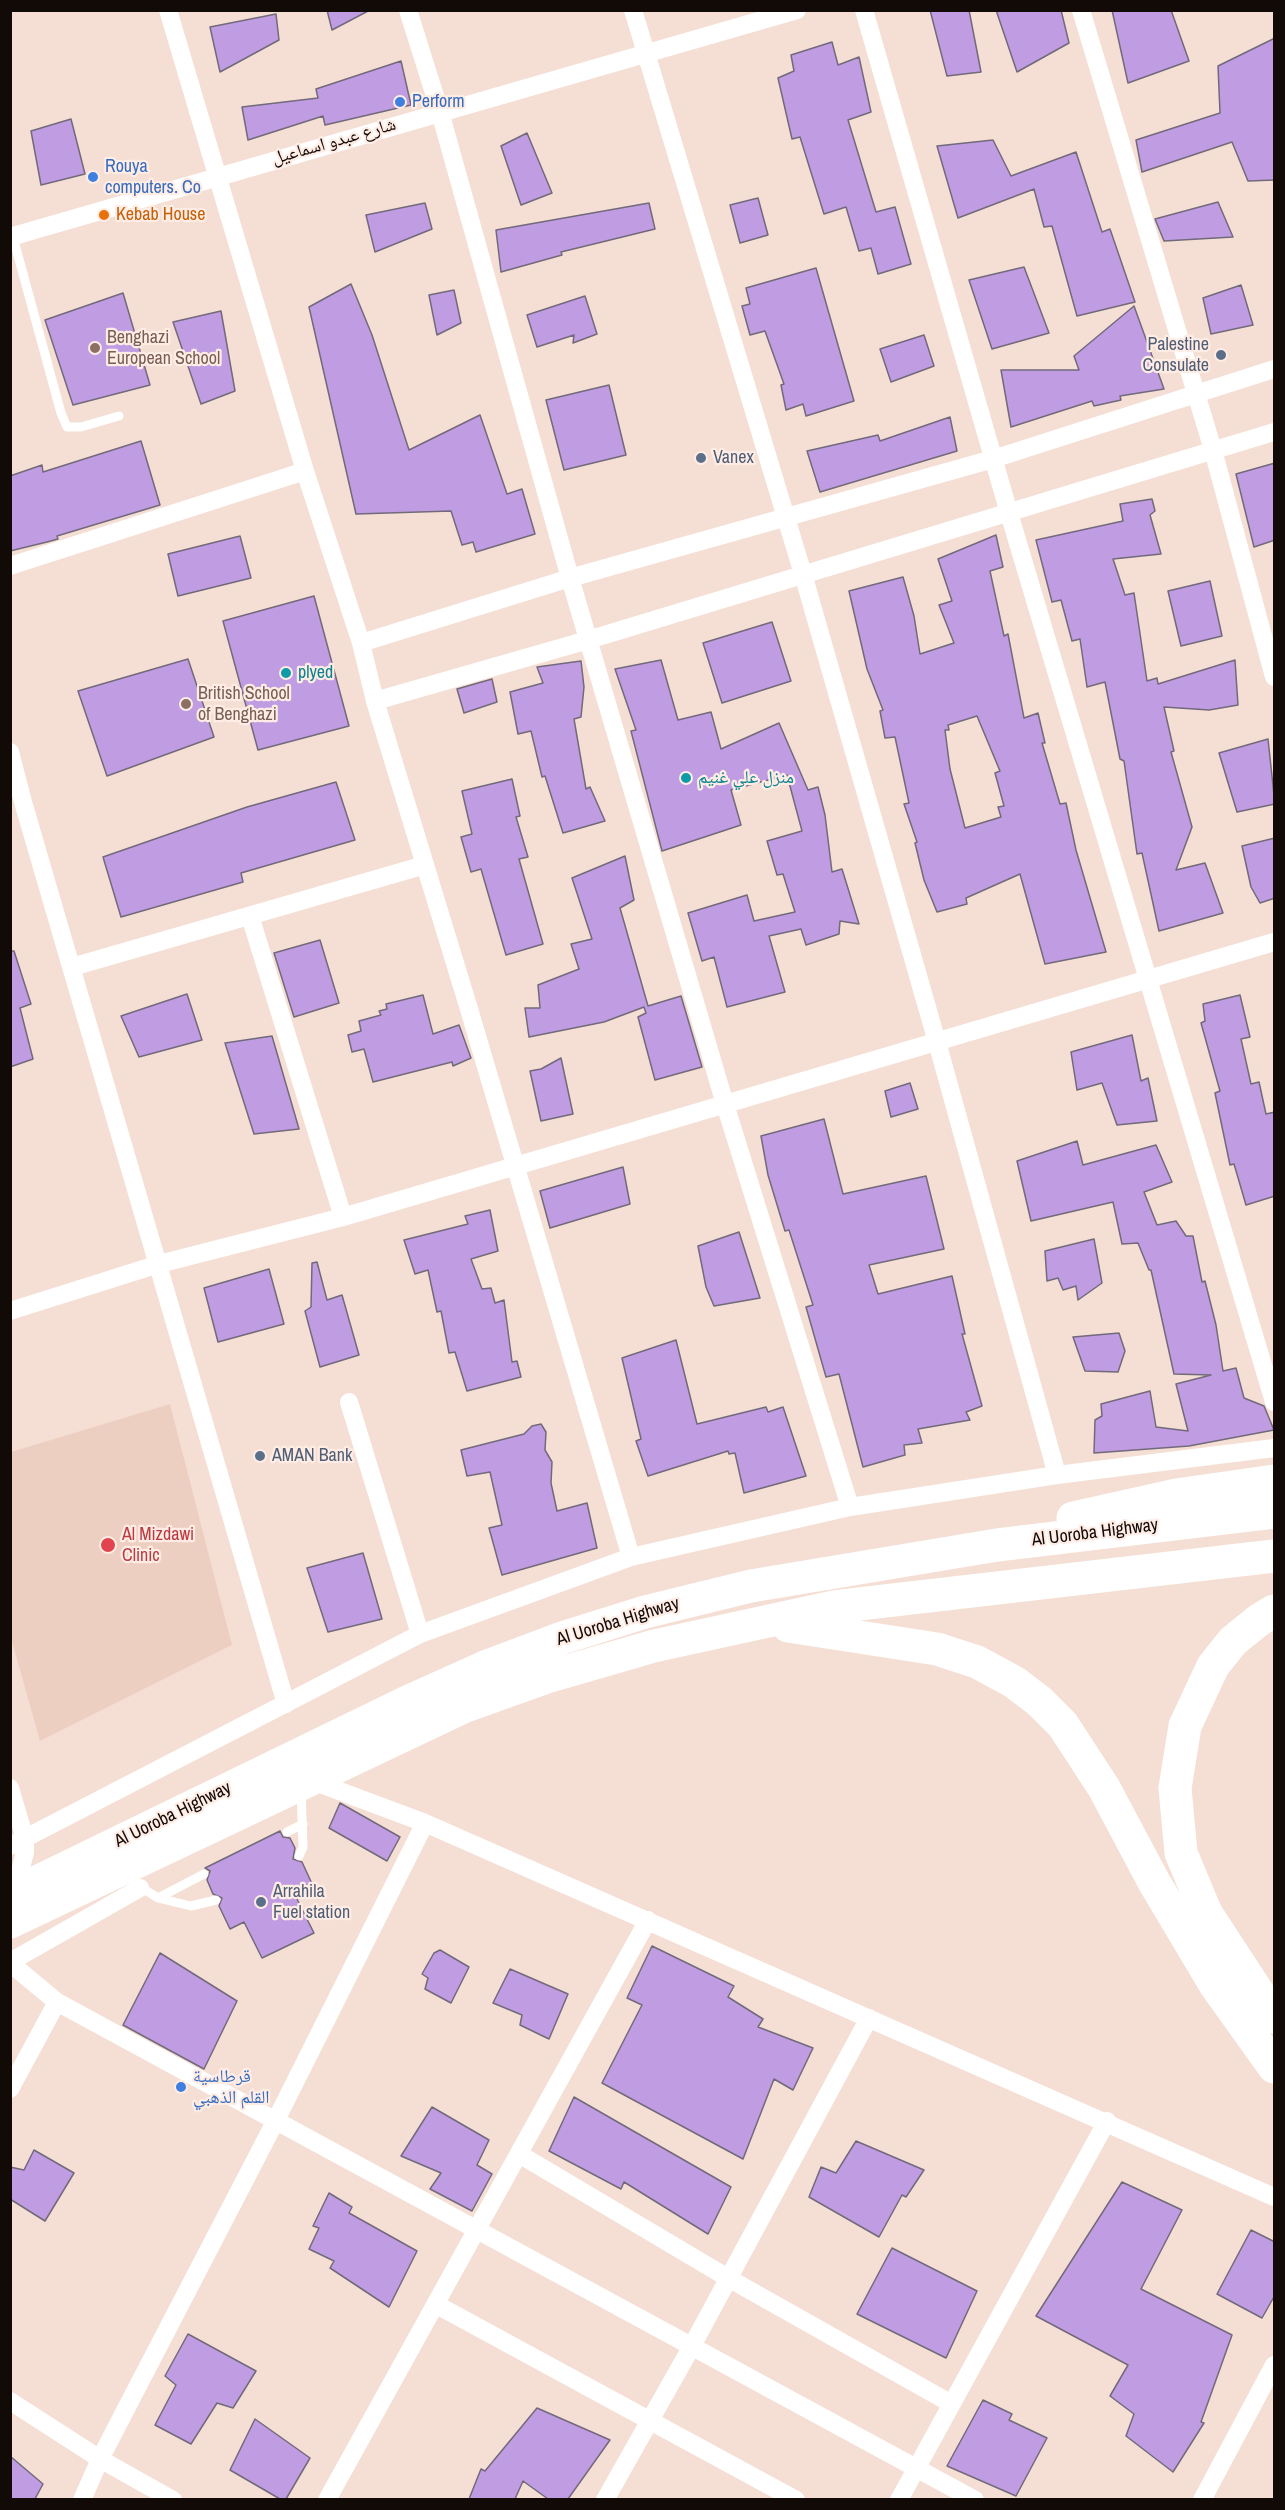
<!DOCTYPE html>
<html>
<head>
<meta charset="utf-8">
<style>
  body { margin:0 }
  #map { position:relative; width:1285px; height:2510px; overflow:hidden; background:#f5dfd4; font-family:"Archivo Narrow",sans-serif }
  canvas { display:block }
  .frame { position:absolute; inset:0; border:12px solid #110a07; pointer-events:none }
</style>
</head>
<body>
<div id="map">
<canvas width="1285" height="2510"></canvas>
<div class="frame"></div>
</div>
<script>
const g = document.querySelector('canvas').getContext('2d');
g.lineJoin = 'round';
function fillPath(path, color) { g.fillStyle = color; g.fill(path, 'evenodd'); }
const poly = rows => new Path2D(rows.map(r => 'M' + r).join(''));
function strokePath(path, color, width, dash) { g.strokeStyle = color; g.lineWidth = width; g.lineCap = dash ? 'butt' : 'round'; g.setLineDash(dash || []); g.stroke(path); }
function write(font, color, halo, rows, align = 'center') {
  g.font = font + ' "Archivo Narrow","Noto Naskh Arabic",sans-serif'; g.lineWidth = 4.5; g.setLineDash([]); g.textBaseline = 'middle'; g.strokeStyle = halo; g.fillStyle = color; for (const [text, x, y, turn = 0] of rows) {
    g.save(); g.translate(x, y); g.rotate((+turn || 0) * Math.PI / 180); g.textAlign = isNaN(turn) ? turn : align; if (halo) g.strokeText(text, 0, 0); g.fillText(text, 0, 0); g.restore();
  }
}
const built = poly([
  [170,1404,232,1645,40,1741,11,1638,11,1452]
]);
const building = poly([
  [327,10,370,10,332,30,327,10],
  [930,10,969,10,981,72,947,76,930,10],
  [996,10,1061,10,1069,43,1017,72,996,10],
  [1112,10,1171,10,1189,61,1128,83,1112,10],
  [276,14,279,40,220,72,210,27,276,14],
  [1275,38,1275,180,1248,181,1232,142,1142,172,1136,140,1220,113,1218,66,1275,38],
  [832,42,838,65,859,57,871,112,848,120,876,212,895,207,911,264,878,274,871,248,859,251,846,207,824,214,800,137,792,139,778,78,794,71,791,55,832,42],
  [401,61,411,105,325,125,323,116,248,140,242,107,318,98,316,89,401,61],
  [71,119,85,174,41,185,31,131,71,119],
  [527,133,552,193,521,205,501,146,527,133],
  [993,140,1011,176,1076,152,1102,232,1110,229,1135,302,1077,316,1052,226,1044,227,1034,189,958,218,937,146,993,140],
  [758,198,768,235,740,243,730,205,758,198],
  [1218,202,1233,237,1164,241,1155,219,1218,202],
  [425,203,432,229,375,252,366,215,425,203],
  [649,203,655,229,561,252,562,255,501,272,496,230,649,203],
  [1024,267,1049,333,992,349,969,280,1024,267],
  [816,268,854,401,806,416,803,404,786,410,781,385,784,384,765,331,750,335,742,306,750,304,746,288,816,268],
  [351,284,372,335,409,450,480,415,507,494,522,489,535,534,476,552,473,542,462,545,451,511,356,514,309,307,351,284],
  [1241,285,1253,325,1211,334,1203,298,1241,285],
  [454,290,461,323,437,335,429,295,454,290],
  [123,293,150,385,73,405,45,320,123,293],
  [585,296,597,334,573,343,574,335,537,347,527,315,585,296],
  [1134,306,1164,389,1120,396,1121,400,1094,406,1092,401,1011,427,1001,370,1079,370,1074,356,1134,306],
  [221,311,235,391,201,404,173,322,221,311],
  [924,335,934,366,891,382,880,349,924,335],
  [609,385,626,455,564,470,546,400,609,385],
  [950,417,957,451,820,492,807,451,878,435,880,441,950,417],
  [141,441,160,505,57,536,58,539,47,542,10,551,10,476,42,465,43,472,141,441],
  [1275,463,1275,540,1254,547,1236,474,1275,463],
  [1152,499,1155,511,1150,515,1161,554,1113,559,1125,595,1134,593,1147,681,1157,678,1158,684,1235,660,1238,705,1209,710,1164,707,1174,751,1171,752,1192,827,1176,870,1205,863,1223,913,1159,931,1142,853,1137,854,1124,761,1120,759,1105,682,1087,687,1080,639,1072,641,1061,600,1052,602,1036,540,1123,521,1120,504,1152,499],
  [996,535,1003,567,990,571,1004,636,1008,634,1024,718,1038,713,1045,743,1042,743,1060,804,1066,803,1076,850,1106,952,1045,964,1020,874,966,898,967,904,937,912,924,880,915,843,917,842,904,804,909,803,895,737,885,738,880,711,883,710,867,669,849,591,903,577,914,616,920,654,954,643,939,605,952,601,938,559,996,535],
  [977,716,1000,771,995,773,1004,806,998,807,1001,817,965,828,950,769,945,730,949,730,948,725,977,716],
  [240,536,251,578,178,596,168,554,240,536],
  [1210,581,1222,636,1181,646,1168,591,1210,581],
  [314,596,349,726,258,750,223,621,314,596],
  [772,622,791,681,722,703,703,643,772,622],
  [188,659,214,737,107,776,78,691,188,659],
  [661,660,678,720,711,712,721,749,779,723,808,790,818,787,825,815,832,872,842,869,859,924,840,921,839,934,806,945,801,929,769,936,785,992,727,1007,714,957,702,961,688,913,747,895,754,921,795,912,783,874,777,875,767,841,802,831,787,775,731,790,741,825,662,851,631,731,636,730,615,669,661,660],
  [581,661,584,687,581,717,574,719,586,789,590,787,605,821,563,833,545,776,542,777,531,731,518,734,510,692,543,683,537,667,581,661],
  [492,679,497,702,464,713,457,689,492,679],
  [1268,739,1275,804,1237,812,1219,753,1268,739],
  [512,779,520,816,516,817,528,857,519,859,543,944,506,955,481,869,471,872,461,837,472,834,462,791,512,779],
  [336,782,355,840,241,873,243,882,121,917,103,857,247,807,336,782],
  [1275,838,1275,898,1260,903,1251,887,1242,846,1275,838],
  [625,856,634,900,620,908,648,1006,681,996,702,1067,655,1080,638,1017,646,1013,644,1007,604,1022,529,1037,525,1008,540,1008,538,985,579,969,571,944,592,939,572,878,625,856],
  [320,940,339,1003,294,1017,274,953,320,940],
  [10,951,14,951,31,1004,20,1008,33,1059,10,1067,10,951],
  [187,994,202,1040,139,1057,121,1016,187,994],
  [423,995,433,1034,459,1025,471,1058,453,1066,452,1062,373,1082,364,1049,352,1052,348,1035,361,1031,359,1021,381,1015,379,1011,387,1009,386,1004,423,995],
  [1240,995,1250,1037,1241,1039,1251,1084,1259,1082,1266,1114,1275,1112,1275,1196,1246,1205,1234,1164,1230,1165,1215,1093,1220,1091,1201,1023,1205,1021,1203,1004,1240,995],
  [1132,1035,1141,1081,1148,1078,1157,1121,1117,1125,1102,1083,1077,1090,1071,1052,1132,1035],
  [272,1036,299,1129,254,1134,225,1043,272,1036],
  [561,1058,573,1114,541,1121,530,1071,541,1069,561,1058],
  [910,1083,918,1109,891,1117,885,1091,910,1083],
  [824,1119,843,1194,926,1176,944,1249,869,1265,878,1294,952,1276,965,1334,962,1334,982,1406,966,1412,970,1420,918,1429,922,1443,904,1445,905,1455,863,1467,839,1374,826,1377,806,1307,813,1305,789,1230,785,1231,768,1175,761,1136,824,1119],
  [1077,1141,1083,1165,1156,1145,1172,1182,1144,1192,1157,1225,1176,1221,1186,1236,1193,1236,1202,1282,1205,1281,1216,1325,1223,1371,1236,1368,1244,1398,1264,1406,1274,1430,1189,1446,1094,1453,1095,1420,1102,1416,1101,1404,1150,1391,1156,1427,1188,1431,1176,1384,1211,1375,1174,1374,1151,1270,1149,1270,1138,1243,1122,1244,1113,1202,1031,1221,1017,1161,1077,1141],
  [623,1167,630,1204,550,1228,540,1191,623,1167],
  [490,1210,498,1251,471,1259,482,1289,491,1288,495,1303,504,1300,512,1362,517,1361,521,1377,467,1391,455,1352,449,1353,441,1311,437,1312,428,1270,415,1274,404,1240,468,1224,465,1216,490,1210],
  [739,1232,760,1298,714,1306,706,1287,698,1246,739,1232],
  [1094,1239,1102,1283,1078,1300,1076,1286,1063,1290,1058,1278,1047,1281,1045,1251,1094,1239],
  [317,1262,327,1300,342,1295,359,1355,320,1367,305,1311,311,1307,312,1263,317,1262],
  [269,1269,284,1324,218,1342,204,1288,269,1269],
  [1119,1333,1125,1351,1118,1372,1085,1371,1073,1337,1119,1333],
  [676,1340,697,1424,766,1407,768,1412,783,1407,806,1476,744,1493,735,1453,729,1454,728,1451,648,1476,636,1441,641,1439,622,1358,676,1340],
  [541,1424,546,1432,545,1450,552,1462,551,1483,557,1511,587,1503,597,1548,502,1575,489,1528,502,1525,490,1472,467,1476,461,1450,524,1434,532,1426,541,1424],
  [363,1553,382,1619,328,1632,307,1568,363,1553],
  [340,1803,400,1837,387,1861,329,1828,340,1803],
  [280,1831,283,1837,290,1838,295,1848,293,1859,302,1862,314,1888,296,1897,314,1933,262,1958,244,1922,230,1929,219,1906,222,1898,213,1894,207,1880,210,1871,205,1868,280,1831],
  [652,1946,734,1986,728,1997,763,2019,758,2027,813,2048,793,2090,774,2079,743,2159,602,2083,642,2005,627,1998,652,1946],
  [440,1950,469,1967,451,2003,425,1989,428,1978,422,1974,434,1953,440,1950],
  [160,1953,237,2001,204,2069,123,2025,160,1953],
  [510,1969,568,1994,549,2039,520,2025,522,2015,493,2003,510,1969],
  [574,2097,731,2187,708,2234,624,2182,621,2189,549,2151,574,2097],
  [432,2107,489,2140,477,2165,492,2174,472,2211,430,2189,441,2173,401,2156,432,2107],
  [856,2141,924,2170,906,2197,902,2195,879,2237,809,2197,821,2167,836,2173,856,2141],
  [34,2150,74,2173,45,2221,10,2199,10,2167,24,2170,34,2150],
  [1122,2182,1182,2210,1141,2289,1232,2335,1201,2422,1204,2423,1173,2472,1126,2436,1134,2414,1110,2396,1128,2365,1036,2316,1122,2182],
  [329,2193,352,2207,349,2213,417,2251,389,2307,330,2268,334,2261,309,2249,319,2228,313,2226,329,2193],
  [1251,2230,1275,2242,1275,2295,1262,2318,1217,2294,1251,2230],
  [892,2248,977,2291,946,2358,857,2314,892,2248],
  [188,2334,256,2371,233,2408,217,2403,191,2444,155,2425,176,2385,165,2376,188,2334],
  [983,2400,1012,2414,1009,2420,1047,2438,1016,2496,947,2466,983,2400],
  [537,2408,610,2440,568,2499,548,2499,523,2481,515,2499,469,2499,481,2469,485,2471,537,2408],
  [255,2419,310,2458,286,2499,280,2499,230,2470,255,2419],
  [10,2456,43,2484,35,2499,10,2499,10,2456]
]);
const lane = poly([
  [13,237,61,413,67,427,81,427,119,416],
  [287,1832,303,1824],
  [299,1856,303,1847,301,1790],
  [139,1886,158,1898,191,1906,216,1900],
  [158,1898,204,1874]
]);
const street = poly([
  [168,10,305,471,361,643,375,701,469,1009,631,1557],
  [408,10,440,112,570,578,725,1104,850,1507],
  [633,10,803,574,937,1042,1057,1475],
  [864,10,1009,513,1274,1402],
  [1081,10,1213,450,1274,677],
  [10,237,797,10],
  [10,566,305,471],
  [361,643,570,578,993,459,1274,369],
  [375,701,588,640,1274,432],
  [10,752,23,802,286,1704],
  [250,916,343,1217],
  [72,967,425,865],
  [10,1311,159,1264,343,1217,1274,942],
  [349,1402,420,1634],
  [310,1780,425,1823,1274,2197],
  [10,1788,25,1839,25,1852,18,1880,10,1892],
  [10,1846,420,1634,631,1557,850,1507,1057,1475,1274,1448],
  [10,1962,140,1888],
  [10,1963,57,2002,975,2500],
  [10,2089,57,2002],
  [519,2154,728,2278,950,2403],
  [437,2305,796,2500],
  [10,2401,100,2459,173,2500],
  [82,2500,100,2459,275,2122,425,1823],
  [327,2500,648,1920],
  [605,2500,692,2346,869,2018],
  [899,2500,1107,2121],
  [1202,2500,1274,2365]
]);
const highway = poly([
  [1073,1518,1176,1495,1274,1481],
  [1274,1611,1259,1620,1233,1641,1213,1666,1185,1726,1175,1788,1181,1853,1206,1913,1274,2017],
  [788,1626,937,1649,977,1662,1014,1682,1039,1701,1063,1725,1104,1788,1154,1882,1216,1986,1274,2067],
  [10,1895,407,1702,485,1667,562,1638,645,1612,751,1586,997,1545,1274,1512],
  [10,1922,463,1707,547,1677,654,1646,833,1607,1274,1556]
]);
const markers = [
  [400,102,6,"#3f7fe0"],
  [93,177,6,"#3f7fe0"],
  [104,215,6,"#e8710a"],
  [95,348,6,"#8d6e63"],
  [1221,355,6,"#5c6f8a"],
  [701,458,6,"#5c6f8a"],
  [286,673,6,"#0f9aa8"],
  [186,704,6,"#8d6e63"],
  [686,778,6,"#0f9aa8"],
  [260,1456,6,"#5c6f8a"],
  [108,1545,8,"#e0444e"],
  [261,1902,6,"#5c6f8a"],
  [181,2087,6,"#3f7fe0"]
];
const shopNames = [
  ["Perform",412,102],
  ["Rouya",105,167],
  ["computers. Co",105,188],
  ["قرطاسية",193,2077],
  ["القلم الذهبي",193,2098]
];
const streetNames = [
  ["شارع عبدو اسماعيل",334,142,-16],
  ["Al Uoroba Highway",1095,1533,-7],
  ["Al Uoroba Highway",618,1622,-17],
  ["Al Uoroba Highway",173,1815,-26]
];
const foodNames = [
  ["Kebab House",116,215]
];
const educationNames = [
  ["Benghazi",107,338],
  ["European School",107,359],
  ["British School",198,694],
  ["of Benghazi",198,715]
];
const serviceNames = [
  ["Palestine",1209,345,"right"],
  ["Consulate",1209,366,"right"],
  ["Vanex",713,458],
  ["AMAN Bank",272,1456],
  ["Arrahila",273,1892],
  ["Fuel station",273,1913]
];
const cultureNames = [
  ["plyed",298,673],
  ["منزل علي غنيم",698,778]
];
const healthNames = [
  ["Al Mizdawi",122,1535],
  ["Clinic",122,1556]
];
fillPath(built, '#edcfc2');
fillPath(building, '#c09de2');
strokePath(building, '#72697b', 1.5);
strokePath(lane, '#fff', 9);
strokePath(street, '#fff', 18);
strokePath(highway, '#fff', 33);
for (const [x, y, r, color] of markers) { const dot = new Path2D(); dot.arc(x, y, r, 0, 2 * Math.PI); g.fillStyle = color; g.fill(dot); strokePath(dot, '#ffede5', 2); }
write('18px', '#366cbe', '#ffede5', shopNames, 'left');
write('18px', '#110a07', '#ffede5', streetNames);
write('18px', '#c56008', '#ffede5', foodNames, 'left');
write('18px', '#785e54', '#ffede5', educationNames, 'left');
write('18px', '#4e5e75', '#ffede5', serviceNames, 'left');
write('18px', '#0d838f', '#ffede5', cultureNames, 'left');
write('18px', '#be3a42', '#ffede5', healthNames, 'left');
</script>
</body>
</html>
